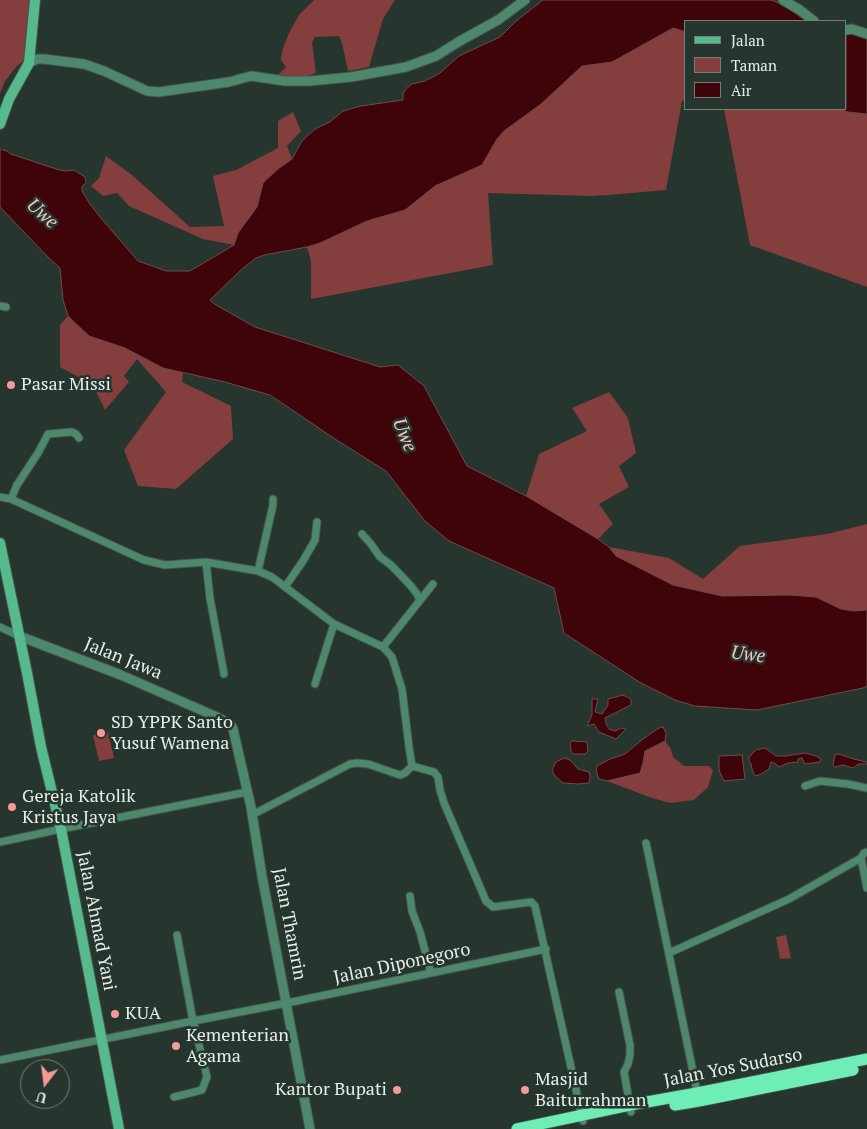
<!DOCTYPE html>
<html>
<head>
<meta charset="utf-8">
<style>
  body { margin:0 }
  #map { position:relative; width:867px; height:1129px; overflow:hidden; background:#26352d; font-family:"PT Serif",serif }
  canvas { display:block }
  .legend { position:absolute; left:684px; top:20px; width:162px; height:90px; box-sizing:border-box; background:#26352d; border:1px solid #727f78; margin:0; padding:6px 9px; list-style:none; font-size:15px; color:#e5eee9 }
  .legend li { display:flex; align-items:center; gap:10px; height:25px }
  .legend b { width:25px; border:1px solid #727f78 }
  .north { position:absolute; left:20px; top:1059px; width:50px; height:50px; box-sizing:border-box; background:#26352d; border:1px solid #727f78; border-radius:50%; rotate:195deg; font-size:14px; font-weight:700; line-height:20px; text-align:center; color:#e5eee9 }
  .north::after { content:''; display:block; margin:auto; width:18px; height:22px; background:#f59b97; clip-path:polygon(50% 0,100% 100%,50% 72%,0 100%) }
</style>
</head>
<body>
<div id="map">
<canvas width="867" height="1129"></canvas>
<ul class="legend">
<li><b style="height:6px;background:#56ba8e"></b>Jalan</li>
<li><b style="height:14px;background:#833e3d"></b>Taman</li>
<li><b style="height:14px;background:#3f0409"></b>Air</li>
</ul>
<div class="north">U</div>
</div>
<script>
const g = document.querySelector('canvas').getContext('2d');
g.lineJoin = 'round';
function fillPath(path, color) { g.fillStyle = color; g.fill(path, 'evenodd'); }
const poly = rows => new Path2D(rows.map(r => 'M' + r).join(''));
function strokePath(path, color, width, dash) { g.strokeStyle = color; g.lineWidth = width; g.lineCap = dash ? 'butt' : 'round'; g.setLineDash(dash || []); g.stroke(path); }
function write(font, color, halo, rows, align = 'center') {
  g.font = font + ' "PT Serif",serif'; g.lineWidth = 5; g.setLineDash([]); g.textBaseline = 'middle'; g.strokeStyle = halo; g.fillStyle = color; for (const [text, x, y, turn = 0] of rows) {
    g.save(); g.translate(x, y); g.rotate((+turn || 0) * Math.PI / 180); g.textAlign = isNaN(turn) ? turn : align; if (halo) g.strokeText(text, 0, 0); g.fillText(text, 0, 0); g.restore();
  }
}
const green = poly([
  [0,0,32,0,26,59,17,66,5,81,0,94],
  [314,0,395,0,383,19,369,67,348,71,342,43,339,36,315,37,312,42,316,73,308,76,276,77,286,67,281,60,282,51,289,33,299,15],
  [674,28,686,32,686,100,682,101,666,190,608,195,590,196,488,193,493,265,311,299,311,261,307,247,320,243,367,221,405,210,435,186,482,165,497,139,504,131,541,104,582,66,612,62],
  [724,109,841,109,848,112,867,114,867,287,750,245],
  [293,112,301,131,287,146,292,159,278,169,263,183,257,207,238,233,234,245,203,239,129,206,117,193,103,196,91,186,99,178,106,156,132,175,190,227,224,226,213,176,236,170,278,148,278,121],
  [68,316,89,336,125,348,163,368,183,373,182,382,231,406,233,439,176,489,138,486,124,450,166,392,137,359,124,376,129,382,105,410,93,385,60,367,60,325],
  [609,392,628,418,636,453,619,466,629,487,599,504,613,524,598,539,526,496,539,454,587,431,572,408],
  [867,524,867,610,853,611,841,609,816,597,789,595,722,596,673,585,616,556,609,547,669,558,703,579,740,546,827,534],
  [108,732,114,758,99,761,93,735],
  [665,741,671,749,673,757,684,766,709,766,713,770,708,787,694,800,670,803,652,798,607,781,640,773,643,763,645,751],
  [786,935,791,958,780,959,776,937]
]);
const water = poly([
  [543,0,771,0,784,5,806,21,686,21,686,32,673,28,612,62,582,66,541,104,504,131,497,139,482,165,435,186,405,210,367,221,320,243,307,247,264,255,256,258,242,269,210,300,216,305,255,327,380,367,398,365,424,386,467,466,526,496,598,539,609,547,616,556,673,585,722,596,789,595,816,597,841,609,854,611,867,610,867,686,863,688,757,710,695,706,675,700,641,683,564,633,554,588,449,541,425,521,386,471,335,439,270,395,225,382,163,368,125,348,89,336,68,316,63,300,60,268,48,257,0,207,0,149,7,151,11,154,59,170,67,171,74,170,85,177,86,183,82,186,82,191,90,204,100,217,138,261,166,271,190,271,234,245,238,233,257,207,263,183,278,169,292,159,302,141,315,129,330,122,343,111,361,106,403,100,403,94,406,89,412,84,425,81,440,73,459,56,500,37,515,22,543,0],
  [852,33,867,39,867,114,847,112,841,109,846,109,846,34,852,33],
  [623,695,631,699,631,705,605,718,606,724,609,729,615,731,621,728,626,729,616,739,599,732,594,724,587,726,592,715,592,699,598,699,595,712,602,714,608,705,608,699,623,695],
  [663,727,666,733,665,741,645,751,643,763,640,773,607,781,599,779,596,770,597,766,610,759,625,754,643,739,659,728,663,727],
  [572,741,587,742,588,751,585,754,573,754,571,751,570,743,572,741],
  [765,748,776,756,786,756,805,753,816,756,821,759,820,762,805,764,802,758,798,759,798,762,788,763,779,767,776,764,771,762,769,769,761,774,755,776,752,769,751,764,749,760,749,757,756,750,765,748],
  [839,754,854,759,866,762,867,764,858,764,853,768,843,765,835,767,833,765,835,755,839,754],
  [742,755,745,779,724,781,719,770,719,756,742,755],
  [564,758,570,760,578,769,589,772,590,777,589,783,578,784,563,783,554,775,552,770,556,762,564,758]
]);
const minor = poly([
  [0,306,6,307],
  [0,497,11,499,144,560,165,565,206,562,258,571,272,577,334,624,383,647,392,657,402,689,409,747,412,766],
  [11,499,17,485,38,453,48,434,72,432,76,434,79,438],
  [362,534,371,544,380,557,391,565,411,586,417,594,420,600],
  [206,562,210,598,224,674],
  [258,571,273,505,273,499],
  [285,587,303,561,315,540,317,522],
  [0,627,19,636],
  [383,647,433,584],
  [315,684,334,624],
  [412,766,434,772,438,777,440,790,444,803,486,901,493,907,531,902,535,906,583,1121],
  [805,786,820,781,848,784,867,788],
  [252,815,350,764,357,763,368,764,400,775,405,773,412,766],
  [0,842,61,829,247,792],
  [646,843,698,1096],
  [861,858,867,888],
  [410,896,412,911,420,932,431,973],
  [669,953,789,899,861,858,864,853,867,852],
  [619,992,630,1045,630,1055,628,1064,624,1072,631,1112],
  [0,1060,193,1021,287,1003,546,949],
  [174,1097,202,1090,207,1077,193,1021,177,935]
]);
const tertiary = poly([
  [783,0,800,10,814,21],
  [846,30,852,29,867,34],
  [29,63,37,59,44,59,84,64,104,71,147,91,159,92,229,82,251,76,285,81,310,81,351,77,406,67,436,56,460,41,498,20,525,0],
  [19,636,121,675,217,717,231,725,233,729,251,807,262,876,310,1129]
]);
const secondary = poly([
  [0,124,9,99,29,63,35,0],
  [0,543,27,673,41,747,61,829,119,1129]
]);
const trunk = poly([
  [675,1105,699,1101,853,1070],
  [517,1129,630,1105,697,1093,867,1059]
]);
const markers = [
  [11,385,5,"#f59b97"],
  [101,733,5,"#f59b97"],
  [12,807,5,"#f59b97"],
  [115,1014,5,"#f59b97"],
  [176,1046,5,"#f59b97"],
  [397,1090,5,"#f59b97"],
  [525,1090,5,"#f59b97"]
];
const poiNames = [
  ["Pasar Missi",21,385],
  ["SD YPPK Santo",111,723],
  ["Yusuf Wamena",111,744],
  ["Gereja Katolik",22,797],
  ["Kristus Jaya",22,818],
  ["KUA",125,1014],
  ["Kementerian",186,1036],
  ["Agama",186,1057],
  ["Masjid",535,1080],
  ["Baiturrahman",535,1101],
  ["Kantor Bupati",387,1090,"right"]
];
const streetNames = [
  ["Jalan Jawa",123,659,22],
  ["Jalan Ahmad Yani",96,921,79],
  ["Jalan Thamrin",289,924,79],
  ["Jalan Diponegoro",402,964,-12],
  ["Jalan Yos Sudarso",733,1068,-11]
];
const waterNames = [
  ["Uwe",42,214,41],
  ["Uwe",404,435,68],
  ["Uwe",748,655,7]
];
fillPath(green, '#833e3d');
fillPath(water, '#3f0409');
strokePath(water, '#714a4c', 1);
strokePath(minor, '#45534b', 9);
strokePath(tertiary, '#45534b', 11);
strokePath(secondary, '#45534b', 12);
strokePath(trunk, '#45534b', 13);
strokePath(minor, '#4d886d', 7);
strokePath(tertiary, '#4d886d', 9);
strokePath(secondary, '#56ba8e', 10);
strokePath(trunk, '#6eeeb6', 11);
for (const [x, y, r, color] of markers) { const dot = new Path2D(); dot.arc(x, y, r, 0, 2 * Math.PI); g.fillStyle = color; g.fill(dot); strokePath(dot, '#26352d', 2); }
write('18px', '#e5eee9', '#26352d', poiNames, 'left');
write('18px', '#e5eee9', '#26352d', streetNames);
write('italic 19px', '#f3c3bf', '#26352d', waterNames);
</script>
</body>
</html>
